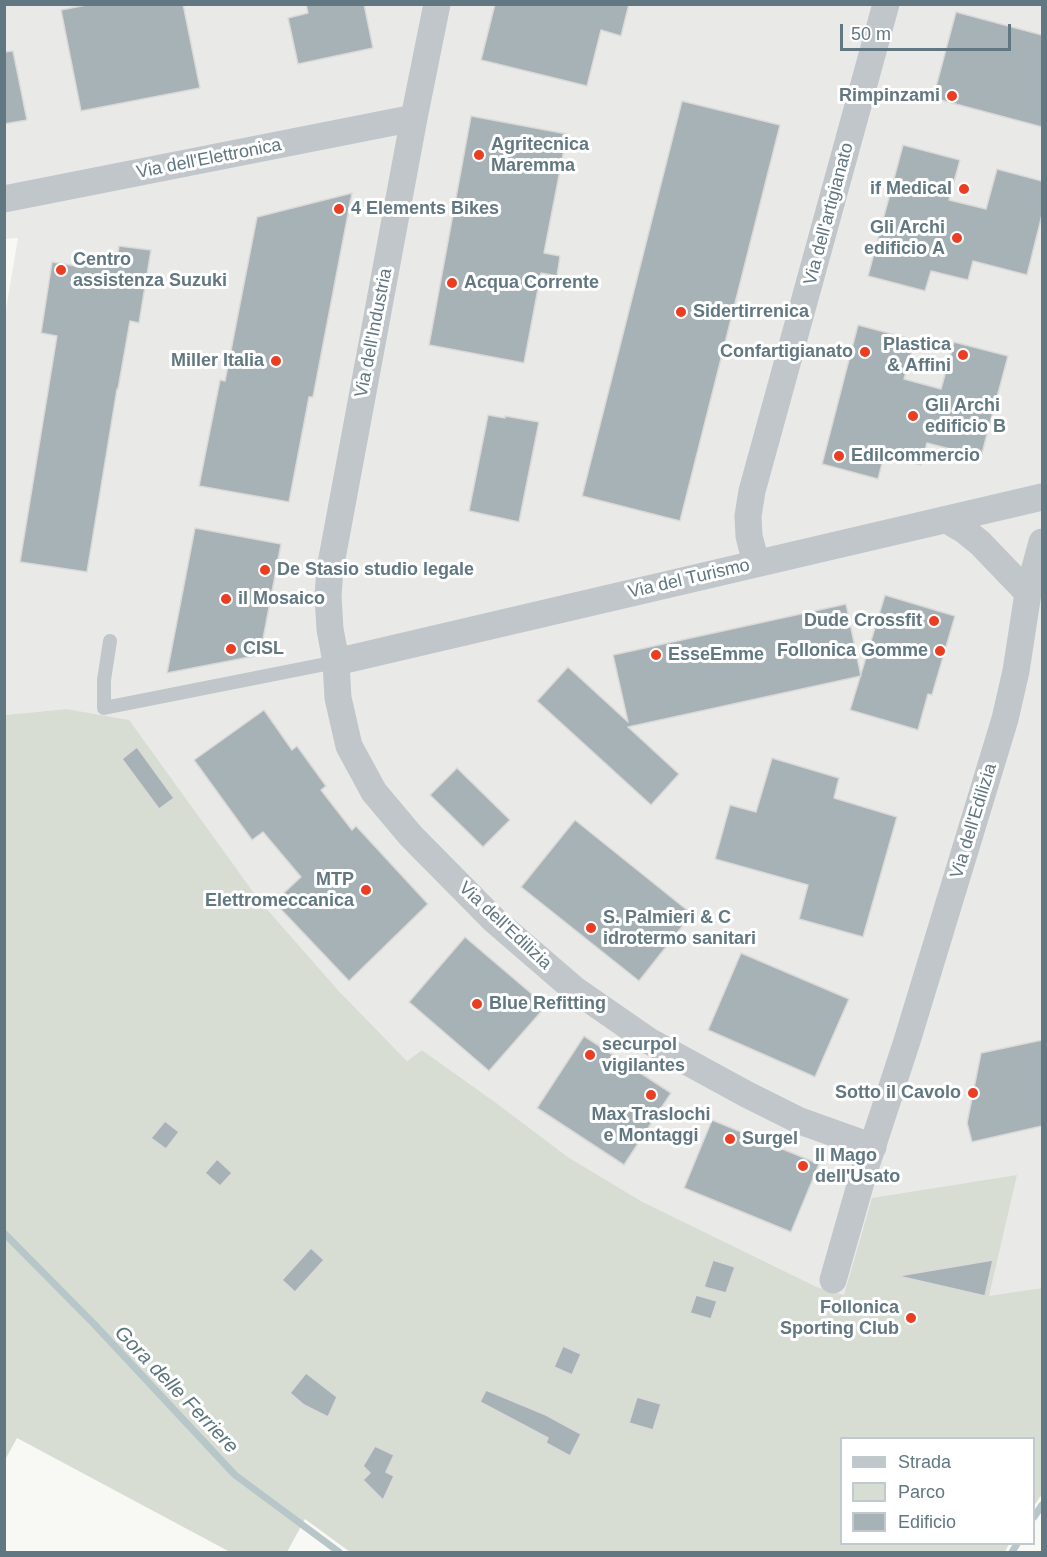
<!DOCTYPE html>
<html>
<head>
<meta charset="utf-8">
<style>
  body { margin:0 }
  #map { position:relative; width:1047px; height:1557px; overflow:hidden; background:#f8f8f5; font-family:Arial,sans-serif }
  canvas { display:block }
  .frame { position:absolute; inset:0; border:6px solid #617781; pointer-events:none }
  .legend { position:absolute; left:840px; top:1437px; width:195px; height:108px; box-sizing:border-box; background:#fff; border:2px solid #c0c9cd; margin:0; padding:8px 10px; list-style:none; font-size:18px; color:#617781 }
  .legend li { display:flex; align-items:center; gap:12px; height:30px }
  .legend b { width:30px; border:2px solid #c0c9cd }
  .scale { position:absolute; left:840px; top:24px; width:171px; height:27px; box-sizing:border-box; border:3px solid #617781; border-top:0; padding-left:8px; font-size:18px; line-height:21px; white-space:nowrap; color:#617781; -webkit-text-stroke:4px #fff; paint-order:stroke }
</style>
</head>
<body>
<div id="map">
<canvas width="1047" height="1557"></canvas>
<div class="frame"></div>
<ul class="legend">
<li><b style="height:8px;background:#c0c6c9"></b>Strada</li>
<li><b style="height:16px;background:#d8ddd4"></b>Parco</li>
<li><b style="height:16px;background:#a7b2b7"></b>Edificio</li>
</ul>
<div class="scale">50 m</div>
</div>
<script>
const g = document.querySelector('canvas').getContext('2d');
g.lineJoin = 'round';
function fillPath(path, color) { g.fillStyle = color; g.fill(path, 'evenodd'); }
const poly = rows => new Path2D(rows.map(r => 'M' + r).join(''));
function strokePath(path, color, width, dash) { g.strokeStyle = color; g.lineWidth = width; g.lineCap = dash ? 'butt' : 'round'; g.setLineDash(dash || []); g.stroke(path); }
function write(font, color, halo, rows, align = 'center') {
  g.font = font + ' Arial,sans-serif'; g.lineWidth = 6; g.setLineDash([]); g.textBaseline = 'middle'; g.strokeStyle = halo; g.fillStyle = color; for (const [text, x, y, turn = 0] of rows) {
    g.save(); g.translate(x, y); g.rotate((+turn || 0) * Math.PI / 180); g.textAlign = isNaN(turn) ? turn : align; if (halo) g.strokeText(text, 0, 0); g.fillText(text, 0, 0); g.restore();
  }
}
const built = poly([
  [5,5,1042,5,1042,1288,989,1297,844,1296,817,1287,641,1201,568,1157,495,1102,422,1050,407,1061,338,990,259,900,198,817,66,709,5,715,4,321,18,238,5,239]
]);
const green = poly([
  [66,709,129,720,259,900,338,990,407,1061,422,1050,495,1102,568,1157,641,1201,817,1287,844,1295,872,1198,1017,1175,989,1296,1042,1288,1042,1494,1034,1506,1034,1438,842,1438,842,1544,1009,1544,1005,1552,350,1552,305,1519,287,1552,230,1552,17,1438,5,1460,5,715]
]);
const stream = poly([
  [4,1233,94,1324,235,1475,339,1552],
  [1034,1517,1042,1505],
  [1012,1552,1017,1544]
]);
const building = poly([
  [91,4,183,4,200,88,81,111,61,10,91,4],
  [306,4,364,4,373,48,298,64,288,18,308,13,306,4],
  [495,4,629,4,621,36,601,30,587,86,481,60,495,4],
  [956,12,1042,35,1042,127,933,98,956,12],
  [13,51,27,120,4,124,4,52,13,51],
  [682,101,780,125,680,521,582,496,682,101],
  [471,116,567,134,544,253,560,256,557,276,541,273,524,363,429,345,471,116],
  [903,145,960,160,949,200,986,209,997,169,1042,181,1042,215,1027,275,973,261,968,280,931,271,925,291,868,276,903,145],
  [352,193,313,397,309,397,289,502,199,486,220,380,225,381,257,217,352,193],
  [119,246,151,250,139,323,130,321,118,389,117,389,87,572,20,562,57,336,41,333,52,262,83,267,85,253,117,259,119,246],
  [858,325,915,340,904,379,941,389,954,342,1008,356,981,457,927,443,921,465,884,456,878,479,822,464,858,325],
  [488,415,505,418,505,416,539,422,519,522,469,511,488,415],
  [195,528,281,544,260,655,167,673,195,528],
  [885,595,955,616,932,695,928,694,918,730,850,710,885,595],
  [846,604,861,676,628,727,679,774,651,805,537,701,568,667,628,722,613,655,846,604],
  [264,710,292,750,297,746,326,786,321,790,352,830,356,826,428,904,349,981,274,902,301,877,263,832,252,840,194,760,264,710],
  [137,747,174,798,159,809,122,759,137,747],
  [772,758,839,778,834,798,897,817,863,937,799,919,808,885,715,859,730,805,756,812,772,758],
  [457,768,510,820,483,847,430,795,457,768],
  [575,820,692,914,639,981,521,887,575,820],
  [465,937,546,1006,489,1071,409,1002,465,937],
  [741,953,849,999,815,1077,708,1030,741,953],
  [584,1036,671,1093,624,1165,537,1108,584,1036],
  [1042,1040,1042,1126,972,1142,967,1123,981,1053,1042,1040],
  [712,1120,819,1164,791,1232,684,1188,712,1120],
  [165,1121,179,1132,166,1149,151,1138,165,1121],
  [217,1159,232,1173,220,1186,205,1173,217,1159],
  [311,1248,324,1260,295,1292,282,1280,311,1248],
  [713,1260,735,1267,726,1293,704,1287,713,1260],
  [993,1260,985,1296,898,1276,993,1260],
  [696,1295,717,1301,711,1319,690,1313,696,1295],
  [563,1346,581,1354,572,1375,554,1367,563,1346],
  [306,1373,337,1397,328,1417,304,1405,290,1393,306,1373],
  [486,1390,546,1415,581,1434,570,1456,546,1443,548,1438,480,1402,486,1390],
  [637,1397,661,1404,653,1430,629,1423,637,1397],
  [375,1446,394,1455,386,1472,394,1476,383,1500,363,1480,370,1473,363,1466,375,1446]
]);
const lane = poly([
  [110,641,104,680,104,708,336,662]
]);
const street = poly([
  [437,4,414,118,330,569,328,596,330,629,336,662,338,698,349,746,374,792,411,836,494,920,574,989,649,1041,746,1094,800,1121,873,1147],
  [4,199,414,118],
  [947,520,964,530,980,543,1028,593],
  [756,563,749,536,748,516,752,491,886,4],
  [336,662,1042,497],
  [833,1280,863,1175,907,1041,1005,719,1016,671,1028,593,1042,542]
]);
const markers = [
  [952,96,6,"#eb3d22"],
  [479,155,6,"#eb3d22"],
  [964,189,6,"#eb3d22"],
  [339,209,6,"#eb3d22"],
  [957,238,6,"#eb3d22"],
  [61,270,6,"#eb3d22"],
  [452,283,6,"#eb3d22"],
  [681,312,6,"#eb3d22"],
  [865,352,6,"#eb3d22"],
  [963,355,6,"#eb3d22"],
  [276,361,6,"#eb3d22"],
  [913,416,6,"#eb3d22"],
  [839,456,6,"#eb3d22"],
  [265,570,6,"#eb3d22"],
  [226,599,6,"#eb3d22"],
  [934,621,6,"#eb3d22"],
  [231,649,6,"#eb3d22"],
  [940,651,6,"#eb3d22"],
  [656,655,6,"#eb3d22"],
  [366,890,6,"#eb3d22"],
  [591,928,6,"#eb3d22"],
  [477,1004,6,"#eb3d22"],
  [590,1055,6,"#eb3d22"],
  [973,1093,6,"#eb3d22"],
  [651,1095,6,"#eb3d22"],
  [730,1139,6,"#eb3d22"],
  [803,1166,6,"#eb3d22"],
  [911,1318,6,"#eb3d22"]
];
const poiNames = [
  ["Rimpinzami",940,96,"right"],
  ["Agritecnica",491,145],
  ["Maremma",491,166],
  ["if Medical",952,189,"right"],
  ["4 Elements Bikes",351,209],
  ["Gli Archi",945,228,"right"],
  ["edificio A",945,249,"right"],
  ["Centro",73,260],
  ["assistenza Suzuki",73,281],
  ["Acqua Corrente",464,283],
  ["Sidertirrenica",693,312],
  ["Plastica",951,345,"right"],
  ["& Affini",951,366,"right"],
  ["Confartigianato",853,352,"right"],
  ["Miller Italia",264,361,"right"],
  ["Gli Archi",925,406],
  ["edificio B",925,427],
  ["Edilcommercio",851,456],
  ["De Stasio studio legale",277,570],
  ["il Mosaico",238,599],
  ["Dude Crossfit",922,621,"right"],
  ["CISL",243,649],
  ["Follonica Gomme",928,651,"right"],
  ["EsseEmme",668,655],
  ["MTP",354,880,"right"],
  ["Elettromeccanica",354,901,"right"],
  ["S. Palmieri & C",603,918],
  ["idrotermo sanitari",603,939],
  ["Blue Refitting",489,1004],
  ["securpol",602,1045],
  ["vigilantes",602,1066],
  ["Sotto il Cavolo",961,1093,"right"],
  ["Max Traslochi",651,1115,"center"],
  ["e Montaggi",651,1136,"center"],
  ["Surgel",742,1139],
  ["Il Mago",815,1156],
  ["dell'Usato",815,1177],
  ["Follonica",899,1308,"right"],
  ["Sporting Club",899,1329,"right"]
];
const streetNames = [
  ["Via dell'Elettronica",209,159,-11],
  ["Via dell'artigianato",829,214,-75],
  ["Via dell'Industria",374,333,-79],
  ["Via del Turismo",689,579,-13],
  ["Via dell'Edilizia",974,821,-73],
  ["Via dell'Edilizia",505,926,43]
];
const waterNames = [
  ["Gora delle Ferriere",176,1390,46]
];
fillPath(built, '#e9e9e8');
fillPath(green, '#d8ddd4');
strokePath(stream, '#b7c6c9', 7);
fillPath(building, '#a7b2b7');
strokePath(building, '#dad9d7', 1.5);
strokePath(lane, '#c0c6c9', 14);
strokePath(street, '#c0c6c9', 27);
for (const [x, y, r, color] of markers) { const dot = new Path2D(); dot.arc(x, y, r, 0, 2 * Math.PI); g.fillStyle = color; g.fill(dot); strokePath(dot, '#fff', 2); }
write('bold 18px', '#617781', '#fff', poiNames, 'left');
write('18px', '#617781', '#fff', streetNames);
write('italic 20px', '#5c767c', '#fff', waterNames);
</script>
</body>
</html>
